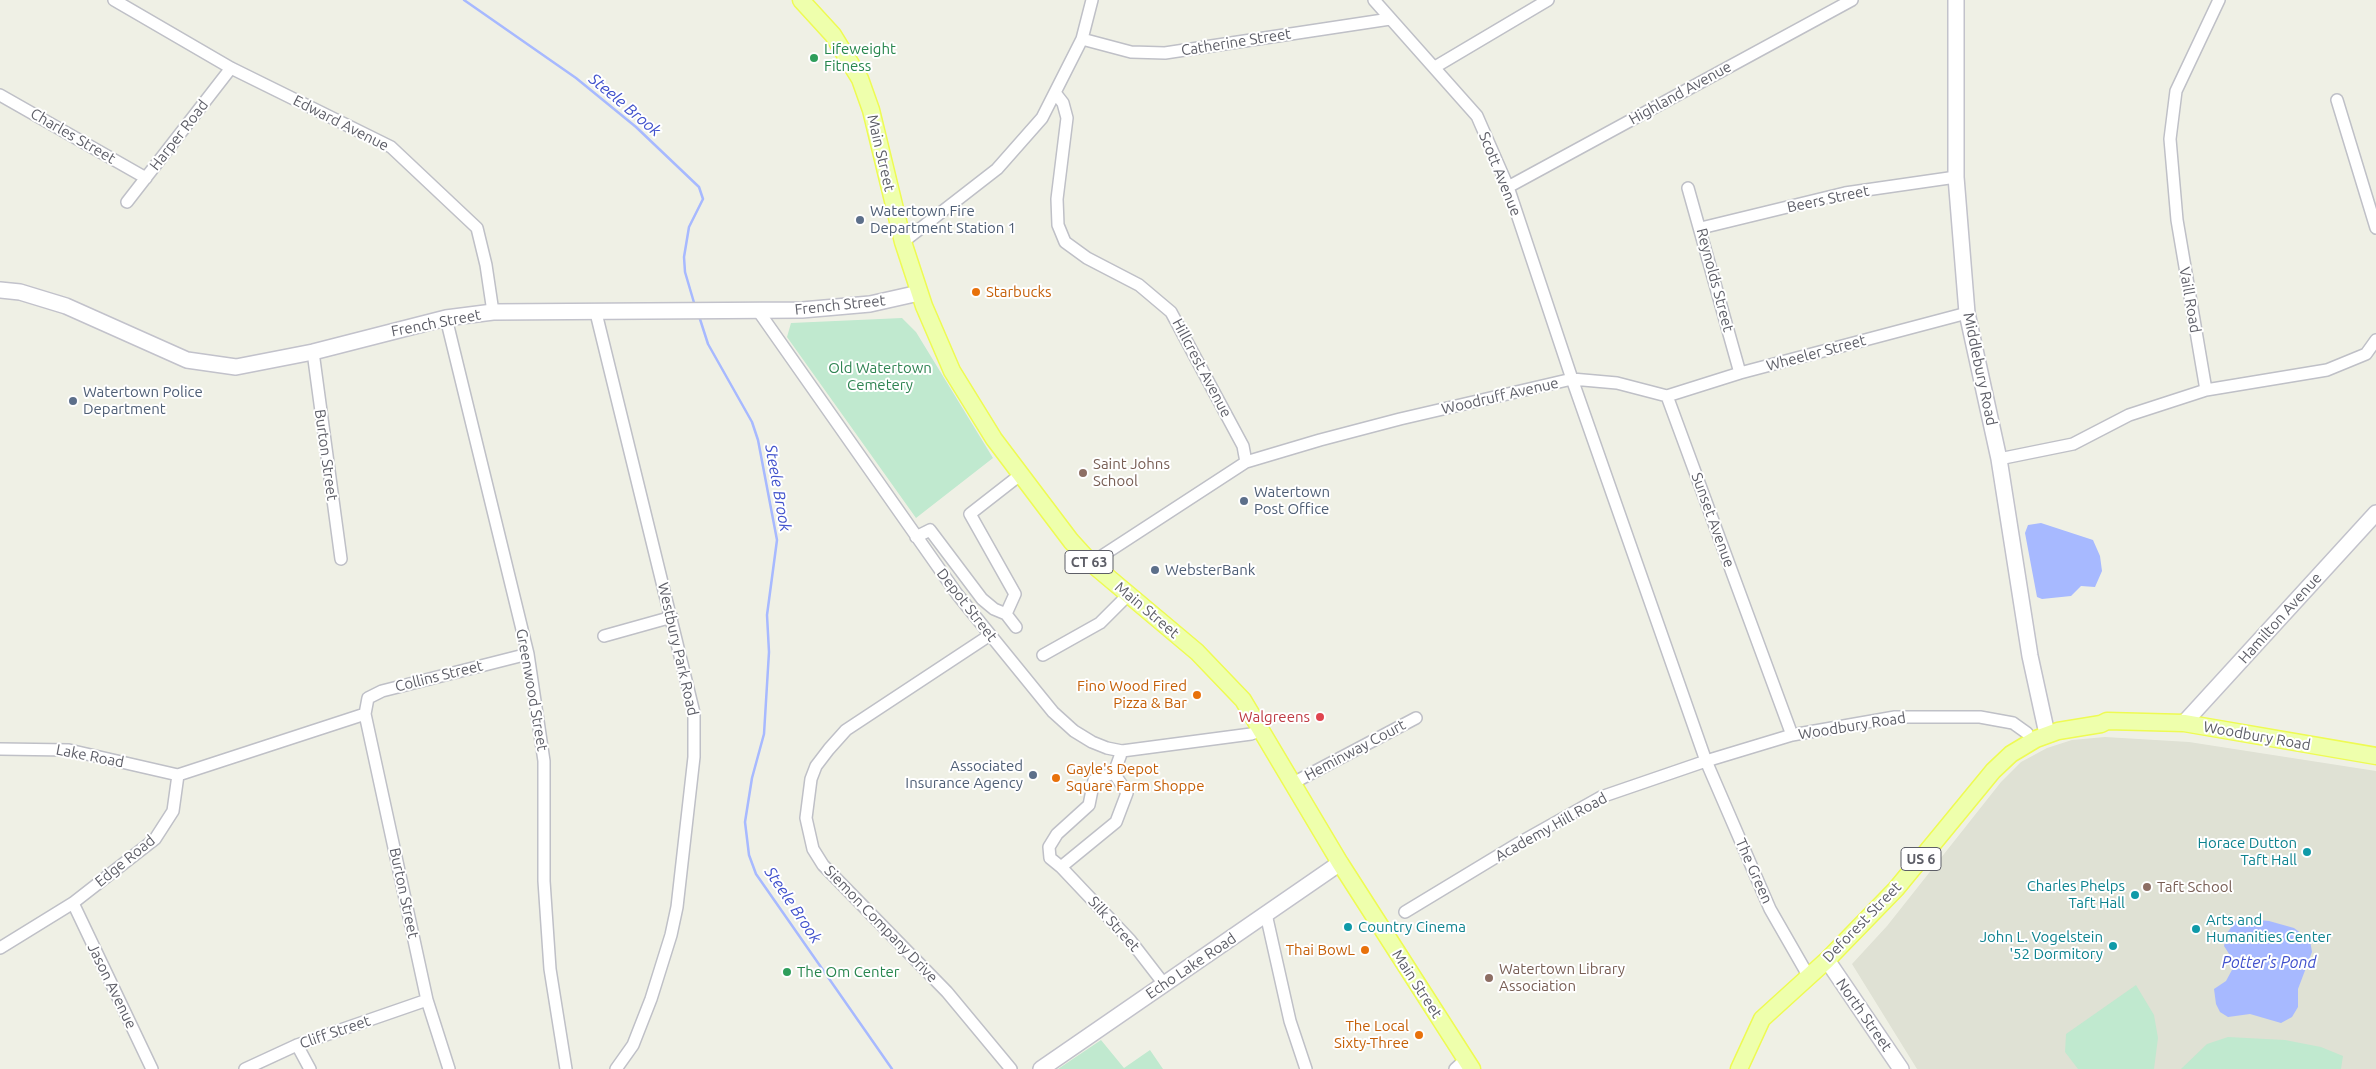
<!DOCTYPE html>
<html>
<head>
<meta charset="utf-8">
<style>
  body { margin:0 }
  canvas { display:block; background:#eff0e5 }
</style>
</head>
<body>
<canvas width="2376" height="1069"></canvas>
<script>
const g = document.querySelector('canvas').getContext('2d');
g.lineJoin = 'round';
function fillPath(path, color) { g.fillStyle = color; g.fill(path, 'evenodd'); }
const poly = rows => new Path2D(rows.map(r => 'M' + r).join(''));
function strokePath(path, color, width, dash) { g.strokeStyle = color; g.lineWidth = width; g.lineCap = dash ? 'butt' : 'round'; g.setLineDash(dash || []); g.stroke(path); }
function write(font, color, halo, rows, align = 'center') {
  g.font = font + ' Ubuntu,sans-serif'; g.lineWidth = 4; g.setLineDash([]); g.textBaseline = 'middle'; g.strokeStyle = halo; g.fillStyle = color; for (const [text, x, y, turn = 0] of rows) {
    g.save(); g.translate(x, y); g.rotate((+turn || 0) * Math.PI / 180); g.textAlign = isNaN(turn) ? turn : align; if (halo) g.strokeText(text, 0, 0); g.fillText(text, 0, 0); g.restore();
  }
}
const education = poly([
  [2105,737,2189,742,2376,771,2376,1069,1917,1069,1852,964,1887,926,2001,782,2021,762,2047,748,2072,740]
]);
const green = poly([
  [902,318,916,332,993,458,916,518,787,337,791,323],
  [2136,985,2154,1015,2158,1038,2154,1069,2078,1069,2065,1052,2066,1034],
  [2228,1037,2285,1040,2321,1047,2343,1056,2341,1069,2181,1069,2207,1044],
  [1101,1040,1124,1068,1150,1050,1163,1069,1058,1069]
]);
const water = poly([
  [2041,523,2093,540,2100,556,2102,571,2095,587,2081,586,2071,596,2042,599,2037,597,2025,533,2028,525],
  [2238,918,2269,921,2294,928,2310,940,2312,952,2298,989,2298,1007,2292,1017,2281,1023,2250,1014,2228,1017,2220,1012,2216,1004,2214,989,2226,981,2233,968,2233,960,2224,946,2227,933]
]);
const stream = poly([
  [464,0,576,78,636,127,699,187,703,199,689,227,684,257,685,272,695,306],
  [699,316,708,344,752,422,758,440,777,540,767,615,769,652,764,734,752,778,745,822,749,855,756,874,892,1069]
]);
const street = poly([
  [114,0,231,68,391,147,477,228,486,265,493,312],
  [1374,0,1477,116,1508,187,1572,379,1706,761,1770,909,1809,977],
  [1082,39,1131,52,1165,53,1390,19],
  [1435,67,1548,0],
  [1056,94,1063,103,1067,118,1057,199,1058,225,1065,242,1087,258,1139,285,1171,312,1243,446,1246,462],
  [0,95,146,178],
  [2337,100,2376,228],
  [1508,187,1852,0],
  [1688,188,1740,373],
  [127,202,231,68],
  [1701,228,1845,193,1956,177],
  [903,242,997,169,1042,118,1082,39,1092,0],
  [759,312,957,594,1053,712,1074,731,1092,742,1107,748,1122,751,1251,734,1262,730],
  [596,313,694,713,694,757,677,907,671,935,651,999,633,1045,616,1069],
  [446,318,528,654,544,761,544,881,550,969,566,1069],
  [313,352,341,559],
  [2206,390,2177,220,2170,139,2176,91,2219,0],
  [1667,396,1792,735],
  [1667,396,1740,373,1967,313],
  [1999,459,2073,444,2129,415,2206,390,2327,370,2366,354,2376,340],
  [916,537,930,530,982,599,994,609,1006,614],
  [1091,563,1246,462,1320,440,1400,419,1572,379,1617,383,1667,396],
  [1006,614,1015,594,970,514,1020,475],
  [1006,614,1016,627],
  [990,635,846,730,829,749,816,766,811,779,806,818,813,849,823,865,947,992,1011,1069],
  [604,636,672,617],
  [1043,655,1100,623,1128,595],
  [0,749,69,750,178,775],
  [1122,751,1114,773,1127,793,1116,822,1061,867,1130,940,1164,984],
  [1293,783,1416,718],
  [1061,867,1050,858,1049,847,1057,834,1089,805,1094,780,1114,773],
  [73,903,152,1069],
  [1405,912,1519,843,1601,797,1706,761,1792,735,1895,717,1980,717,2013,723,2027,733],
  [1266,914,1290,1021,1306,1069],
  [0,948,73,903,155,839,173,811,178,775,365,714],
  [297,1045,310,1069],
  [245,1069,297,1045,427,1000],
  [449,1069,427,1000,365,714,368,698,382,691,528,654],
  [1455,1069,1465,1060]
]);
const secondary = poly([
  [1956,0,1956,177,1967,313,1999,459,2030,656,2047,734],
  [0,290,20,292,66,306,187,360,236,367,313,352,446,318,493,312,802,310,870,304,919,293],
  [2184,723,2376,513],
  [1827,960,1901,1069],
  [1041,1069,1340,863]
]);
const primary = poly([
  [801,0,833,35,860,79,871,110,903,242,924,306,952,371,994,439,1071,541,1091,563,1197,652,1243,700,1340,863,1472,1069],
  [1739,1069,1762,1019,1827,960,1896,889,1993,771,2011,754,2036,739,2058,731,2101,724,2107,721,2184,723,2376,756]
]);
const markers = [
  [814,58,5,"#2e9e5b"],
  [860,220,5,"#5c6f8a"],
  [976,292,5,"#e8710a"],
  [73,401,5,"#5c6f8a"],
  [1083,473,5,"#8d6e63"],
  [1244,501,5,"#5c6f8a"],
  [1155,570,5,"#5c6f8a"],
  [1197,695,5,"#e8710a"],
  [1320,717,5,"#e0444e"],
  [1033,775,5,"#5c6f8a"],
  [1056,778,5,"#e8710a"],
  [2307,852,5,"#0f9aa8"],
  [2147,887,5,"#8d6e63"],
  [2135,895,5,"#0f9aa8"],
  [1348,927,5,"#0f9aa8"],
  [2196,929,5,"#0f9aa8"],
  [2113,946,5,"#0f9aa8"],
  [1365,950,5,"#e8710a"],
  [787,972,5,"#2e9e5b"],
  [1489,978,5,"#8d6e63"],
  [1419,1035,5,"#e8710a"]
];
const shields = [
  [1089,562,48],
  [1921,859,40]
];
const shieldNames = [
  ["CT 63",1089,562],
  ["US 6",1921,859]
];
const streetNames = [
  ["Catherine Street",1236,42,-9],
  ["Highland Avenue",1680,93,-29],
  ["Edward Avenue",341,123,27],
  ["Harper Road",179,135,-52],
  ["Charles Street",73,136,30],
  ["Main Street",881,153,77],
  ["Scott Avenue",1500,174,68],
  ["Beers Street",1828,199,-12],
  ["Reynolds Street",1715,280,75],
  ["Vaill Road",2190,300,80],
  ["French Street",840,305,-6],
  ["French Street",436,323,-11],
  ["Wheeler Street",1816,353,-15],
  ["Hillcrest Avenue",1202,368,62],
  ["Middlebury Road",1980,369,78],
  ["Woodruff Avenue",1500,396,-13],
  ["Burton Street",326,455,82],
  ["Sunset Avenue",1713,520,70],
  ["Depot Street",967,605,52],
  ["Main Street",1147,610,40],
  ["Hamilton Avenue",2280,618,-48],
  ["Westbury Park Road",678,649,77],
  ["Collins Street",439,676,-14],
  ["Greenwood Street",532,690,80],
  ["Woodbury Road",1852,726,-9],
  ["Woodbury Road",2257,736,10],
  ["Heminway Court",1355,750,-28],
  ["Lake Road",90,756,11],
  ["Academy Hill Road",1551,827,-29],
  ["Edge Road",125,861,-39],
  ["The Green",1754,871,66],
  ["Burton Street",404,893,78],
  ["Deforest Street",1862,922,-46],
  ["Siemon Company Drive",881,924,46],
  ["Silk Street",1114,924,48],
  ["Echo Lake Road",1191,966,-34],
  ["Main Street",1417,984,57],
  ["Jason Avenue",112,986,64],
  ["North Street",1864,1015,55],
  ["Cliff Street",335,1032,-19]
];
const leisureNames = [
  ["Lifeweight",824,49],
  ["Fitness",824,66],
  ["The Om Center",797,972]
];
const serviceNames = [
  ["Watertown Fire",870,211],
  ["Department Station 1",870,228],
  ["Watertown Police",83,392],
  ["Department",83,409],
  ["Watertown",1254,492],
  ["Post Office",1254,509],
  ["WebsterBank",1165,570],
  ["Associated",1023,766,"right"],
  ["Insurance Agency",1023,783,"right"]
];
const foodNames = [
  ["Starbucks",986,292,"left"],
  ["Fino Wood Fired",1187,686],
  ["Pizza & Bar",1187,703],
  ["Gayle's Depot",1066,769,"left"],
  ["Square Farm Shoppe",1066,786,"left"],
  ["Thai BowL",1355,950],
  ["The Local",1409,1026],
  ["Sixty-Three",1409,1043]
];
const parkNames = [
  ["Old Watertown",880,368],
  ["Cemetery",880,385]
];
const educationNames = [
  ["Saint Johns",1093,464],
  ["School",1093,481],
  ["Taft School",2157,887],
  ["Watertown Library",1499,969],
  ["Association",1499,986]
];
const healthNames = [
  ["Walgreens",1310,717]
];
const cultureNames = [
  ["Horace Dutton",2297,843],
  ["Taft Hall",2297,860],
  ["Charles Phelps",2125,886],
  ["Taft Hall",2125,903],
  ["Arts and",2206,920,"left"],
  ["Humanities Center",2206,937,"left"],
  ["Country Cinema",1358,927,"left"],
  ["John L. Vogelstein",2103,937],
  ["'52 Dormitory",2103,954]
];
const waterNames = [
  ["Steele Brook",625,105,40],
  ["Steele Brook",778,488,80],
  ["Steele Brook",793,905,56],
  ["Potter's Pond",2269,963]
];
fillPath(education, '#dfe1d4');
fillPath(green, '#c0e9cf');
fillPath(water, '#a7b9ff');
strokePath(stream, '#a7b9ff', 2.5);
strokePath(street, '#bfc0c7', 14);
strokePath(secondary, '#c2c2cb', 18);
strokePath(primary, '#eefb53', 19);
strokePath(street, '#fff', 11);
strokePath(secondary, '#fff', 15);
strokePath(primary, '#eeffac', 16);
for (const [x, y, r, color] of markers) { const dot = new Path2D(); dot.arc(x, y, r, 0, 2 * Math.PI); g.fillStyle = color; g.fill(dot); strokePath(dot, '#fff', 2); }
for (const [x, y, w] of shields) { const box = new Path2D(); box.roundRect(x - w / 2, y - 11.5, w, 23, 4); g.fillStyle = '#fff'; g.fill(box); strokePath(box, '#5d5e67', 1); }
write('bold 14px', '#5d5e67', null, shieldNames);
write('15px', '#5d5e67', '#fff', streetNames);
write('15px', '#27864d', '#fff', leisureNames, 'left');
write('15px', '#4e5e75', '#fff', serviceNames, 'left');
write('15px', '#c56008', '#fff', foodNames, 'right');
write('15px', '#2f8452', '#fff', parkNames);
write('15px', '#785e54', '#fff', educationNames, 'left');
write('15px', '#be3a42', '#fff', healthNames, 'right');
write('15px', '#0d838f', '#fff', cultureNames, 'right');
write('italic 16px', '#4051cc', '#fff', waterNames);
</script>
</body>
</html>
